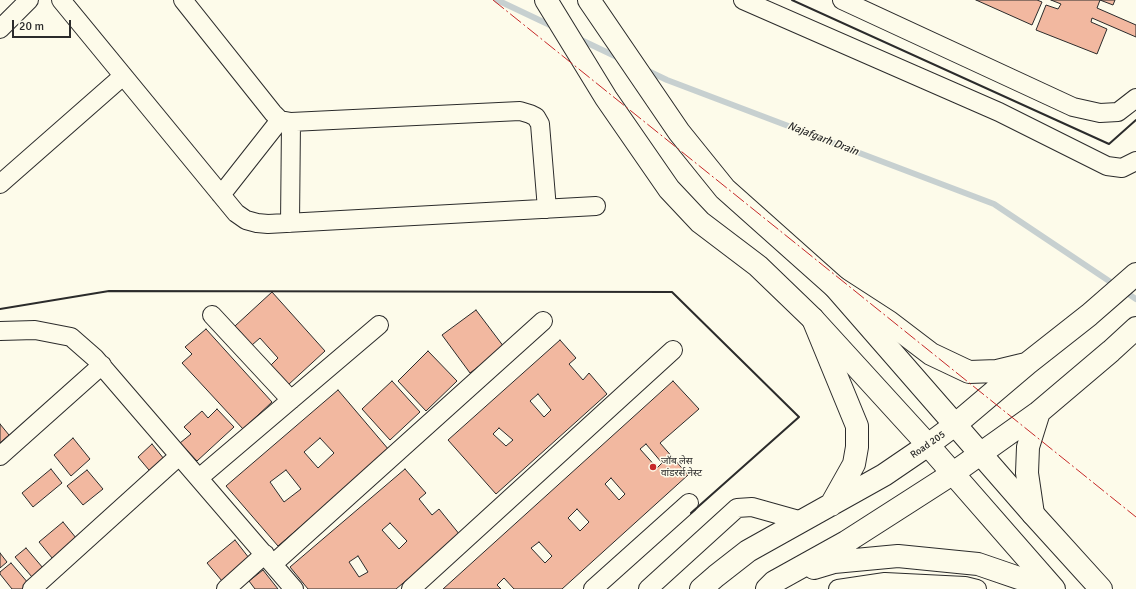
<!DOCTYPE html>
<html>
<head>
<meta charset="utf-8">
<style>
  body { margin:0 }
  #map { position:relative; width:1136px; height:589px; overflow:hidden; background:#fdfbea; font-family:Signika,sans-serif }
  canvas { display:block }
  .scale { position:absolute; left:12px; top:20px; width:59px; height:18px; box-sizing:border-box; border:2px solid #2b2b2b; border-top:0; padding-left:5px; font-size:12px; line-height:14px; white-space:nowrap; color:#2b2b2b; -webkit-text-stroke:3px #fdfbea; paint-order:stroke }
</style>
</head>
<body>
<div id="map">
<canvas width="1136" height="589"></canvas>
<div class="scale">20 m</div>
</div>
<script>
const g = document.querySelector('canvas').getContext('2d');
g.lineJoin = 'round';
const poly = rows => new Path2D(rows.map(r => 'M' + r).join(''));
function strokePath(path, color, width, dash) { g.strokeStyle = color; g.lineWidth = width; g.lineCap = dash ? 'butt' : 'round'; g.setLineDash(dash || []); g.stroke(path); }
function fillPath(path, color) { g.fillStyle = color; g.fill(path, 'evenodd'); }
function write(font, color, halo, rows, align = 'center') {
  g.font = font + ' Signika,"Noto Sans Devanagari",sans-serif'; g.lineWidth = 3; g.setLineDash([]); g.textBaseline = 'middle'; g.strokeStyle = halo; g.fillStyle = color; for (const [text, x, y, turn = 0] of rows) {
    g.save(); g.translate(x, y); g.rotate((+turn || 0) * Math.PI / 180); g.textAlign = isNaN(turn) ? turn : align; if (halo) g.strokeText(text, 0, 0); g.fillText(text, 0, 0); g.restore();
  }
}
const stream = poly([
  [497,0,554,27],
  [577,38,619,58],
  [646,70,667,80,994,204,1136,299]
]);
const building = poly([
  [976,0,1037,0,1042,2,1032,25,976,0],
  [1051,0,1115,0,1113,5,1100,0,1097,8,1136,25,1136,37,1092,18,1091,22,1107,29,1097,54,1036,30,1046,5,1058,9,1061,4,1051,0],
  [272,292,325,351,288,385,271,365,278,358,260,338,252,345,235,326,272,292],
  [476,310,504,347,470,373,442,335,476,310],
  [206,329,272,402,243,429,182,363,192,354,185,347,206,329],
  [560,340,576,358,569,364,583,380,589,373,607,394,496,494,448,440,560,340],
  [538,394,551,410,544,417,530,401,538,394],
  [499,428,513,440,506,446,493,434,499,428],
  [428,351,457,381,426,411,398,381,428,351],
  [392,381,420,412,390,440,362,409,392,381],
  [673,381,699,409,660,443,688,475,562,589,514,589,504,578,497,585,501,589,443,589,673,381],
  [646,444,662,463,657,468,640,449,646,444],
  [611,478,625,494,619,500,605,484,611,478],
  [577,509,589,522,580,531,568,518,577,509],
  [539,542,552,556,545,563,531,548,539,542],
  [338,390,389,450,278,546,226,486,338,390],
  [320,438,334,453,318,468,304,452,320,438],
  [286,470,301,489,284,502,270,482,286,470],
  [217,409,234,427,197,461,180,443,191,434,184,427,202,411,208,418,217,409],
  [0,424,9,435,0,443,0,424],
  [73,438,90,459,71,476,54,455,73,438],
  [152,444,168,464,154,476,138,457,152,444],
  [51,469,62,483,33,507,22,493,51,469],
  [405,469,426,493,419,499,432,515,439,509,460,535,396,589,308,589,290,567,405,469],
  [390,523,407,541,399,549,382,530,390,523],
  [358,556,368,572,359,577,349,562,358,556],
  [87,470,103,489,83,505,67,486,87,470],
  [63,522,81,544,57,564,39,542,63,522],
  [235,540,249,558,222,581,207,563,235,540],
  [26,548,43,568,32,577,15,557,26,548],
  [0,553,7,562,0,568,0,553],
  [11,563,29,584,22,589,12,589,0,574,0,572,11,563],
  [263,570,278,589,255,589,249,581,263,570]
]);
const minor = poly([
  [61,0,236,213,246,220,257,223,268,224,596,206],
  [183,0,273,113,280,120,291,122,520,111,530,114,536,117,540,124,547,209],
  [743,0,999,112,1107,166,1122,168,1136,161],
  [842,0,1073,107,1100,113,1118,112,1136,98],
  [0,29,29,0],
  [0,184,123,76],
  [221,195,280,120],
  [290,223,291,122],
  [212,315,291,400],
  [0,331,35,330,71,337,95,358,294,589],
  [0,456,102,365],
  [199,478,379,325],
  [273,564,543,321],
  [32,589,179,456],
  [226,589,265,554],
  [411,589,673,350],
  [593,589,689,503],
  [648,589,737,508,752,507,802,521],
  [838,589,885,582,965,586,977,589]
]);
const tertiary = poly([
  [546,0,606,98,669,189,700,222,758,266,813,319,928,445,1054,589],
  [589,0,679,132,725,189,835,287,1033,514,1101,589]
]);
const secondary = poly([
  [835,287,889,322,931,354,969,372,997,371,1026,364],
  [813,319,857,426,857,447,854,464,831,505],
  [1033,514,1027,473,1028,447,1039,412],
  [814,568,834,562,898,556,978,564,1051,589],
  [701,589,716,576,748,551,884,475,928,445,956,424,1028,363,1089,315,1136,274],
  [767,589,774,582,846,542,910,501,952,474,1039,412,1111,351,1136,328]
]);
const wall = poly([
  [792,0,1109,144,1136,120],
  [0,309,109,291,672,292,799,417,691,513]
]);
const power = poly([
  [493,0,1136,517]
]);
const markers = [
  [653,467,4,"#c62828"]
];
const streetNames = [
  ["Road 205",928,445,-35]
];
const poiNames = [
  ["जॉब लेस",661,461],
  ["वांडरर्स नेस्ट",661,473]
];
const waterNames = [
  ["Najafgarh Drain",823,139,21]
];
strokePath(stream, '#c7d0d0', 6);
fillPath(building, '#f2b8a0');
strokePath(building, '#2b2b2b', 1);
strokePath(minor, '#2b2b2b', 20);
strokePath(tertiary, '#2b2b2b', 24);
strokePath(secondary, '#2b2b2b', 24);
strokePath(minor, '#fdfbea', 18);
strokePath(tertiary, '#fdfbea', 22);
strokePath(secondary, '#fdfbea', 22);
strokePath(wall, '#2b2b2b', 2);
strokePath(power, '#c62828', 1, [14, 3, 2, 3]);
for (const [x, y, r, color] of markers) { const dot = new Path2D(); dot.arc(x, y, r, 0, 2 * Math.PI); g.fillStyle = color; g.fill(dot); strokePath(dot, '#fdfbea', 1.5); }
write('10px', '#2b2b2b', '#fdfbea', streetNames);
write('10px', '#2b2b2b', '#fdfbea', poiNames, 'left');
write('italic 11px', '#2b2b2b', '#fdfbea', waterNames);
</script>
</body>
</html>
